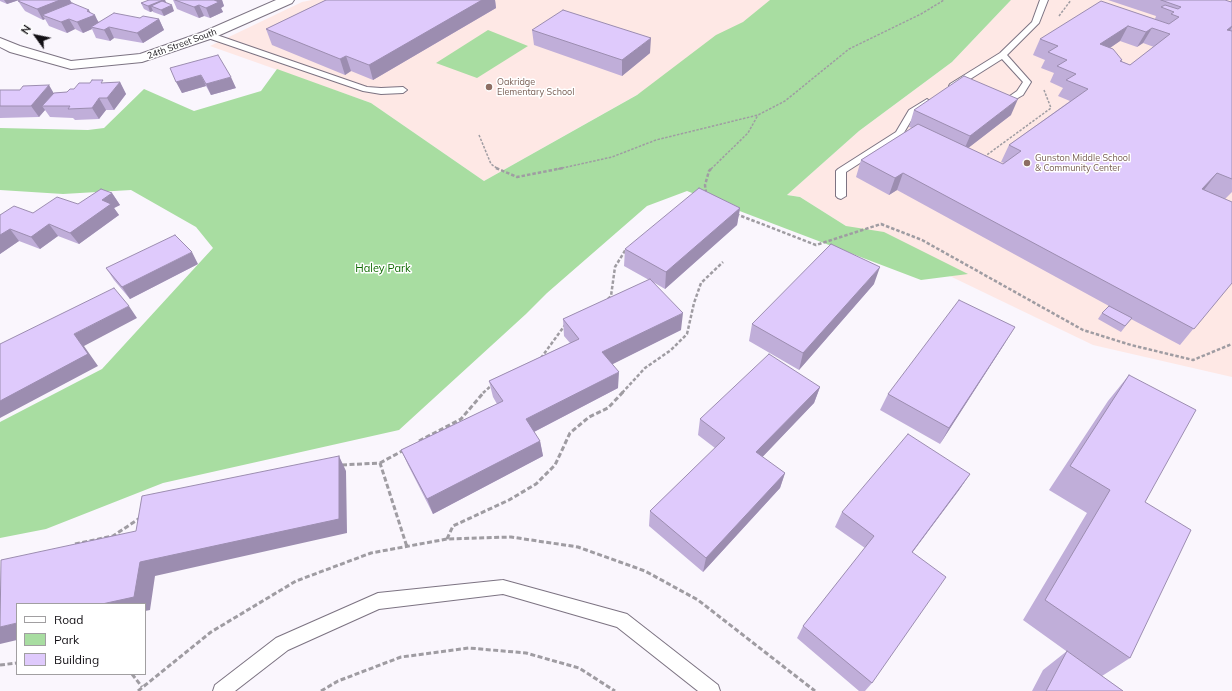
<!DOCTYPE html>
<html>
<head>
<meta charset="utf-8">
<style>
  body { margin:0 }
  #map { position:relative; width:1232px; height:691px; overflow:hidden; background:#faf6fd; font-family:Mulish,sans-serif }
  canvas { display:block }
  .legend { position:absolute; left:16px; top:603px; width:130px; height:72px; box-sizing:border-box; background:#fff; border:1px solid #a19fa1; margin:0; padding:5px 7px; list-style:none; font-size:12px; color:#131015 }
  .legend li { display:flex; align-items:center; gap:8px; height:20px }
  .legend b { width:20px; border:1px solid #a19fa1 }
  .north { position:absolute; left:16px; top:16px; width:40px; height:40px; -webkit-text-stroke:3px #fff; paint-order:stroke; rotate:303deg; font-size:11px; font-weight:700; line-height:16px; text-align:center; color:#131015 }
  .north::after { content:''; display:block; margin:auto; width:14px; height:18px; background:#131015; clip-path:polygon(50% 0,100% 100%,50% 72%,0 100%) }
</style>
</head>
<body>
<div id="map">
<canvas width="1232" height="691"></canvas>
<ul class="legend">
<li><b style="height:5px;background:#fff"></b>Road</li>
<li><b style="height:11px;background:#a8dda1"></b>Park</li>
<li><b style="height:11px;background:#dfcafc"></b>Building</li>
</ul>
<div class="north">N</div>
</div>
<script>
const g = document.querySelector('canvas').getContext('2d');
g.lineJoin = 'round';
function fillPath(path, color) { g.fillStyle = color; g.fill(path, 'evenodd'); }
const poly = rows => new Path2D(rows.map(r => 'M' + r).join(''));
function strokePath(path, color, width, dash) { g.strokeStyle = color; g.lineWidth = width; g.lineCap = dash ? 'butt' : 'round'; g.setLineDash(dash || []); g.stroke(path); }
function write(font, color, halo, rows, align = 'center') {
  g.font = font + ' Mulish,sans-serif'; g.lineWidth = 3; g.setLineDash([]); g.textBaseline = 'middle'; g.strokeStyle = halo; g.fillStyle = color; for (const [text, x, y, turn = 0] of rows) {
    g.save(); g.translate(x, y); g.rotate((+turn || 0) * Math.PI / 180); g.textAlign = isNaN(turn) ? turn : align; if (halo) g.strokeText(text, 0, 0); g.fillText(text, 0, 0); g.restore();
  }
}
const education = poly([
  [312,0,787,0,745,34,484,181,371,103,210,46,302,2],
  [1011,0,1232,0,1232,377,1093,345,846,226,800,197,787,195,859,131,952,62]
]);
const green = poly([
  [770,0,1011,0,952,62,859,131,787,195,800,197,846,226,884,232,968,274,921,280,687,191,647,206,547,293,526,314,399,430,163,483,46,529,0,538,0,422,102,369,213,248,196,227,131,190,63,194,0,190,0,128,88,130,104,128,144,89,194,111,261,91,277,69,371,103,484,181,637,95,716,35,743,22],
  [488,30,528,46,477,78,436,63]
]);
const pathFar2 = poly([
  [1059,16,1071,0],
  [479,135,491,164,498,169],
  [984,157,1051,108,1044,90],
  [558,169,612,157,656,140,758,115,785,101,849,49,921,14,944,0],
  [711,169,748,133,758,115]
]);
const pathFar1 = poly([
  [496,168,517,177,563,168],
  [706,193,705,185,709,171,712,168],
  [736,214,816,245,881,224,922,240,1083,330,1131,345,1193,360,1232,344],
  [608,299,611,296,615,267,626,249],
  [541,358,565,325],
  [483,393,493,384],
  [622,393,645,368,671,350,687,334,694,303,701,283,723,262]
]);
const path = poly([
  [419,441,461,419,484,392],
  [380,463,404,450],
  [342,465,380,463,407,547],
  [447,539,453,526,509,500,536,484,555,465,570,433,589,417,608,408,623,392],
  [75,544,113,536,140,518],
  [0,665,17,663],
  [132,674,142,687],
  [138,691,211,632,296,581,371,553,447,539,511,537,578,547,645,571,698,600,815,691],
  [321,691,338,681,401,657,469,648,526,653,579,668,615,691]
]);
const lane = poly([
  [1040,0,1048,0,1039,23,1007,55,1031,82,1023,95,1004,106,996,101,1000,98,1004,100,1017,91,1023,82,1002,59,956,88,950,88,949,86,950,84,1000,53,1032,22,1040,0],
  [205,33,211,33,367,87,381,88,403,87,407,90,403,93,381,94,363,91,205,37,205,33],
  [927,99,931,102,915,114,902,136,846,172,846,196,841,199,838,198,836,196,836,171,838,169,896,132,909,110,927,99],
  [503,580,627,614,718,685,720,691,698,691,617,627,503,594,379,609,288,650,235,691,213,691,215,685,276,638,378,593,503,580]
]);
const street = poly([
  [276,0,294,0,292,3,213,38,142,62,71,69,10,52,0,47,0,38,20,46,71,61,140,54,203,32,276,0]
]);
const wall = poly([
  [0,0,19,0,7,4,0,1],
  [165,0,166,3,174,11,164,16,153,12,153,11,150,12,144,9,141,3],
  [173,0,222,0,224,6,221,8,223,12,210,18,204,16,199,18,177,9],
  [326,0,495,0,496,8,373,80,351,71,345,75,272,45,266,29],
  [1108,0,1225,0,1231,2,1232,0,1232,192,1225,199,1204,190,1232,202,1232,284,1231,283,1180,345,1131,319,1121,332,1098,319,1102,313,1109,306,897,190,889,195,856,177,861,160,912,128,909,127,914,110,1011,115,968,148,1003,164,1004,163,1001,162,1009,145,1070,101,1058,96,1063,88,1050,82,1054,73,1041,68,1045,60,1033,55,1040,39,1155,19,1156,16],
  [1120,41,1137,47,1143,43,1154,47,1130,65,1121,61,1110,48],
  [18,1,71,3,91,13,99,22,140,18,159,19,164,30,143,43,114,38,110,41,96,38,92,29,83,33,75,29,67,33,49,26,45,19,43,20,25,11],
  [532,30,650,53,622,76,534,45],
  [170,68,236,88,211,95,206,86,182,93],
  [120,82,126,94,114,110,106,110,99,119,75,120,73,118,50,117,45,110,39,117,0,118,0,90,54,93,67,92,74,89,104,83],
  [112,193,120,205,114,208,119,215,79,244,58,236,40,249,19,241,0,254,0,215,33,213,78,204],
  [740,208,737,225,665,289,653,282,681,330,612,364,618,388,534,432,540,441,543,456,433,514,408,465,401,450,497,404,493,397,489,381,570,343,564,336,563,319,649,280,624,266,625,249],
  [198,264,130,299,114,280,106,268],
  [874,284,799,370,749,341,752,324],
  [1005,343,940,444,880,410,888,394],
  [1129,375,1145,502,1130,658,1102,676,1123,691,1032,691,1043,670,1067,651,1094,671,1023,620,1087,513,1049,490,1108,401],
  [820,387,814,403,762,457,785,473,780,488,703,572,649,526,650,511,715,448,698,435,700,419],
  [970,474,959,490,912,553,872,683,865,691,859,691,797,638,803,626,865,548,835,527,842,512]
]);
const shadedWall = poly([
  [4,0,19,0,7,4],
  [55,0,70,0,72,3,42,15,45,19,43,20,37,9],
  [163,0,165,0,167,5,151,6,153,11,150,12,148,6],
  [213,0,222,0,224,6,221,8,223,12,210,18,206,8],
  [481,0,495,0,496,8,373,80,369,65],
  [172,5,174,11,164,16,161,10],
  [199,5,204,16,199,18,194,7],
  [89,10,92,16,95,15,100,26,91,27,92,29,83,33,77,22,87,11],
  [69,19,75,29,67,33,61,22],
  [159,19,164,30,143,43,137,33],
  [1128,26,1120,41,1092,60,1100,44],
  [1232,26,1232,27,1223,40,1227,30],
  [109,27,114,38,110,41,104,30],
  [1152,28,1143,43,1137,47,1146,32],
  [651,38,650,53,622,76,622,60],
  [346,56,351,71,345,75,340,59],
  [201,75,206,86,182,93,176,82],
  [231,77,236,88,211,95,206,84],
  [120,82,126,94,114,110,107,98],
  [49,85,56,97,42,106,45,110,39,117,31,106],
  [99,98,106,110,99,119,92,108],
  [1018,99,1011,115,963,152,970,136],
  [903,173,897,190,889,195,895,178],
  [1217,173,1204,190,1202,189],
  [112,193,120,205,114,208,119,215,79,244,70,233,102,200],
  [740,208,737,225,665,289,666,272],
  [49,224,58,236,40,249,31,237],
  [10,229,19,241,0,254,0,235],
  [192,252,198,264,130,299,122,287],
  [880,267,874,284,799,370,803,353],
  [129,306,137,318,84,346,98,366,0,418,0,401,74,334],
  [683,313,681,330,603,369,602,352],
  [1015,327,1005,343,940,444,949,428],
  [619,372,618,388,528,435,526,419],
  [820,387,814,403,752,468,756,452],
  [540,441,543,456,433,514,427,499],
  [339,456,346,471,347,533,155,576,150,610,145,611,145,604,102,604,140,562],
  [785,473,780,488,703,572,706,558],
  [970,474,959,490,902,566,912,552],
  [17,623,17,640,0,644,0,627]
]);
const building = poly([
  [20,0,60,0,37,9,18,1,20,0],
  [149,0,163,0,148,6,141,3,149,0],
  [175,0,214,0,219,2,206,8,199,5,194,7,175,0],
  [326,0,482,0,369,65,346,56,340,59,266,29,326,0],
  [1161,0,1225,0,1231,2,1232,0,1232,26,1227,30,1232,31,1232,179,1217,173,1202,189,1232,202,1232,283,1194,329,903,173,895,178,861,160,918,124,1003,164,1021,151,1009,145,1088,89,1066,80,1076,74,1057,66,1067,60,1048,52,1058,46,1040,39,1101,1,1169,24,1179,17,1171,14,1174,12,1161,7,1165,5,1178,9,1181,7,1161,0],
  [1128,26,1146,32,1152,28,1170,34,1130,65,1120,61,1122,60,1113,49,1100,44,1128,26],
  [162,1,172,5,161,10,151,6,162,1],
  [72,3,89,10,87,11,95,15,77,22,69,19,61,22,42,15,72,3],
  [563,10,651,38,622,60,532,30,563,10],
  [114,13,140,18,143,16,159,19,137,33,109,27,104,30,91,27,114,13],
  [218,55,231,77,206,84,201,75,176,82,170,68,218,55],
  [964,76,1018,99,970,136,914,110,964,76],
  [92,80,103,80,101,83,120,82,107,98,99,98,92,108,68,109,70,106,42,106,54,93,67,92,70,89,74,89,79,83,90,83,92,80],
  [49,85,31,106,0,106,0,90,20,90,23,86,49,85],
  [699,188,740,208,666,272,625,249,699,188],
  [101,189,112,193,102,200,111,204,70,233,49,224,31,237,10,229,0,235,0,215,14,206,33,213,57,197,78,204,101,189],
  [175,235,192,252,122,287,106,268,175,235],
  [831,244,880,267,803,353,752,324,831,244],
  [650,279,683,313,602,352,619,372,526,419,540,441,427,499,401,450,503,401,489,381,579,339,563,319,650,279],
  [114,288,129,306,74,334,88,354,0,401,0,344,114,288],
  [959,300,1015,327,949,428,888,394,959,300],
  [1109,306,1132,318,1125,326,1102,313,1109,306],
  [769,354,820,387,756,452,785,473,706,558,650,511,725,438,700,419,769,354],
  [1129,375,1196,410,1145,502,1191,530,1130,658,1045,600,1110,490,1070,466,1129,375],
  [908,434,970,474,912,552,946,577,872,683,803,626,874,536,842,512,908,434],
  [339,456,339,519,140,562,134,597,102,604,17,604,17,623,0,627,1,560,136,531,142,496,339,456],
  [1067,651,1123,691,1046,691,1067,651]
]);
const markers = [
  [489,87,4,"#8d6e63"],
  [1027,163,4,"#8d6e63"]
];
const farStreetnames = [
  ["24th Street South",182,44,-20]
];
const farEducationnames = [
  ["Oakridge",497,82],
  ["Elementary School",497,92],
  ["Gunston Middle School",1035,158],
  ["& Community Center",1035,168]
];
const parkNames = [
  ["Haley Park",383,269]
];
fillPath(education, '#fee8e5');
fillPath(green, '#a8dda1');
strokePath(lane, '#7c7382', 2);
strokePath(street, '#7c7382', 2);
strokePath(pathFar2, '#9f9ca2', 1.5, [2.5, 1.5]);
strokePath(pathFar1, '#9f9ca2', 2.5, [3.5, 2]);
strokePath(path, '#9f9ca2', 3, [5, 2.5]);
fillPath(lane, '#fff');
fillPath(street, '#fff');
fillPath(wall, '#c0aed9');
fillPath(shadedWall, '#9c8db0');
fillPath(building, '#dfcafc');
strokePath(building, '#9c8db0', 1);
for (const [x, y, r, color] of markers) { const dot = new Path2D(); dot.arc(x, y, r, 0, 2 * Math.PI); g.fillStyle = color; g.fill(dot); strokePath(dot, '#fff', 1.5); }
write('9px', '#131015', '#fff', farStreetnames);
write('9px', '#785e54', '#fff', farEducationnames, 'left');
write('11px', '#106a02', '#fff', parkNames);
</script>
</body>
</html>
